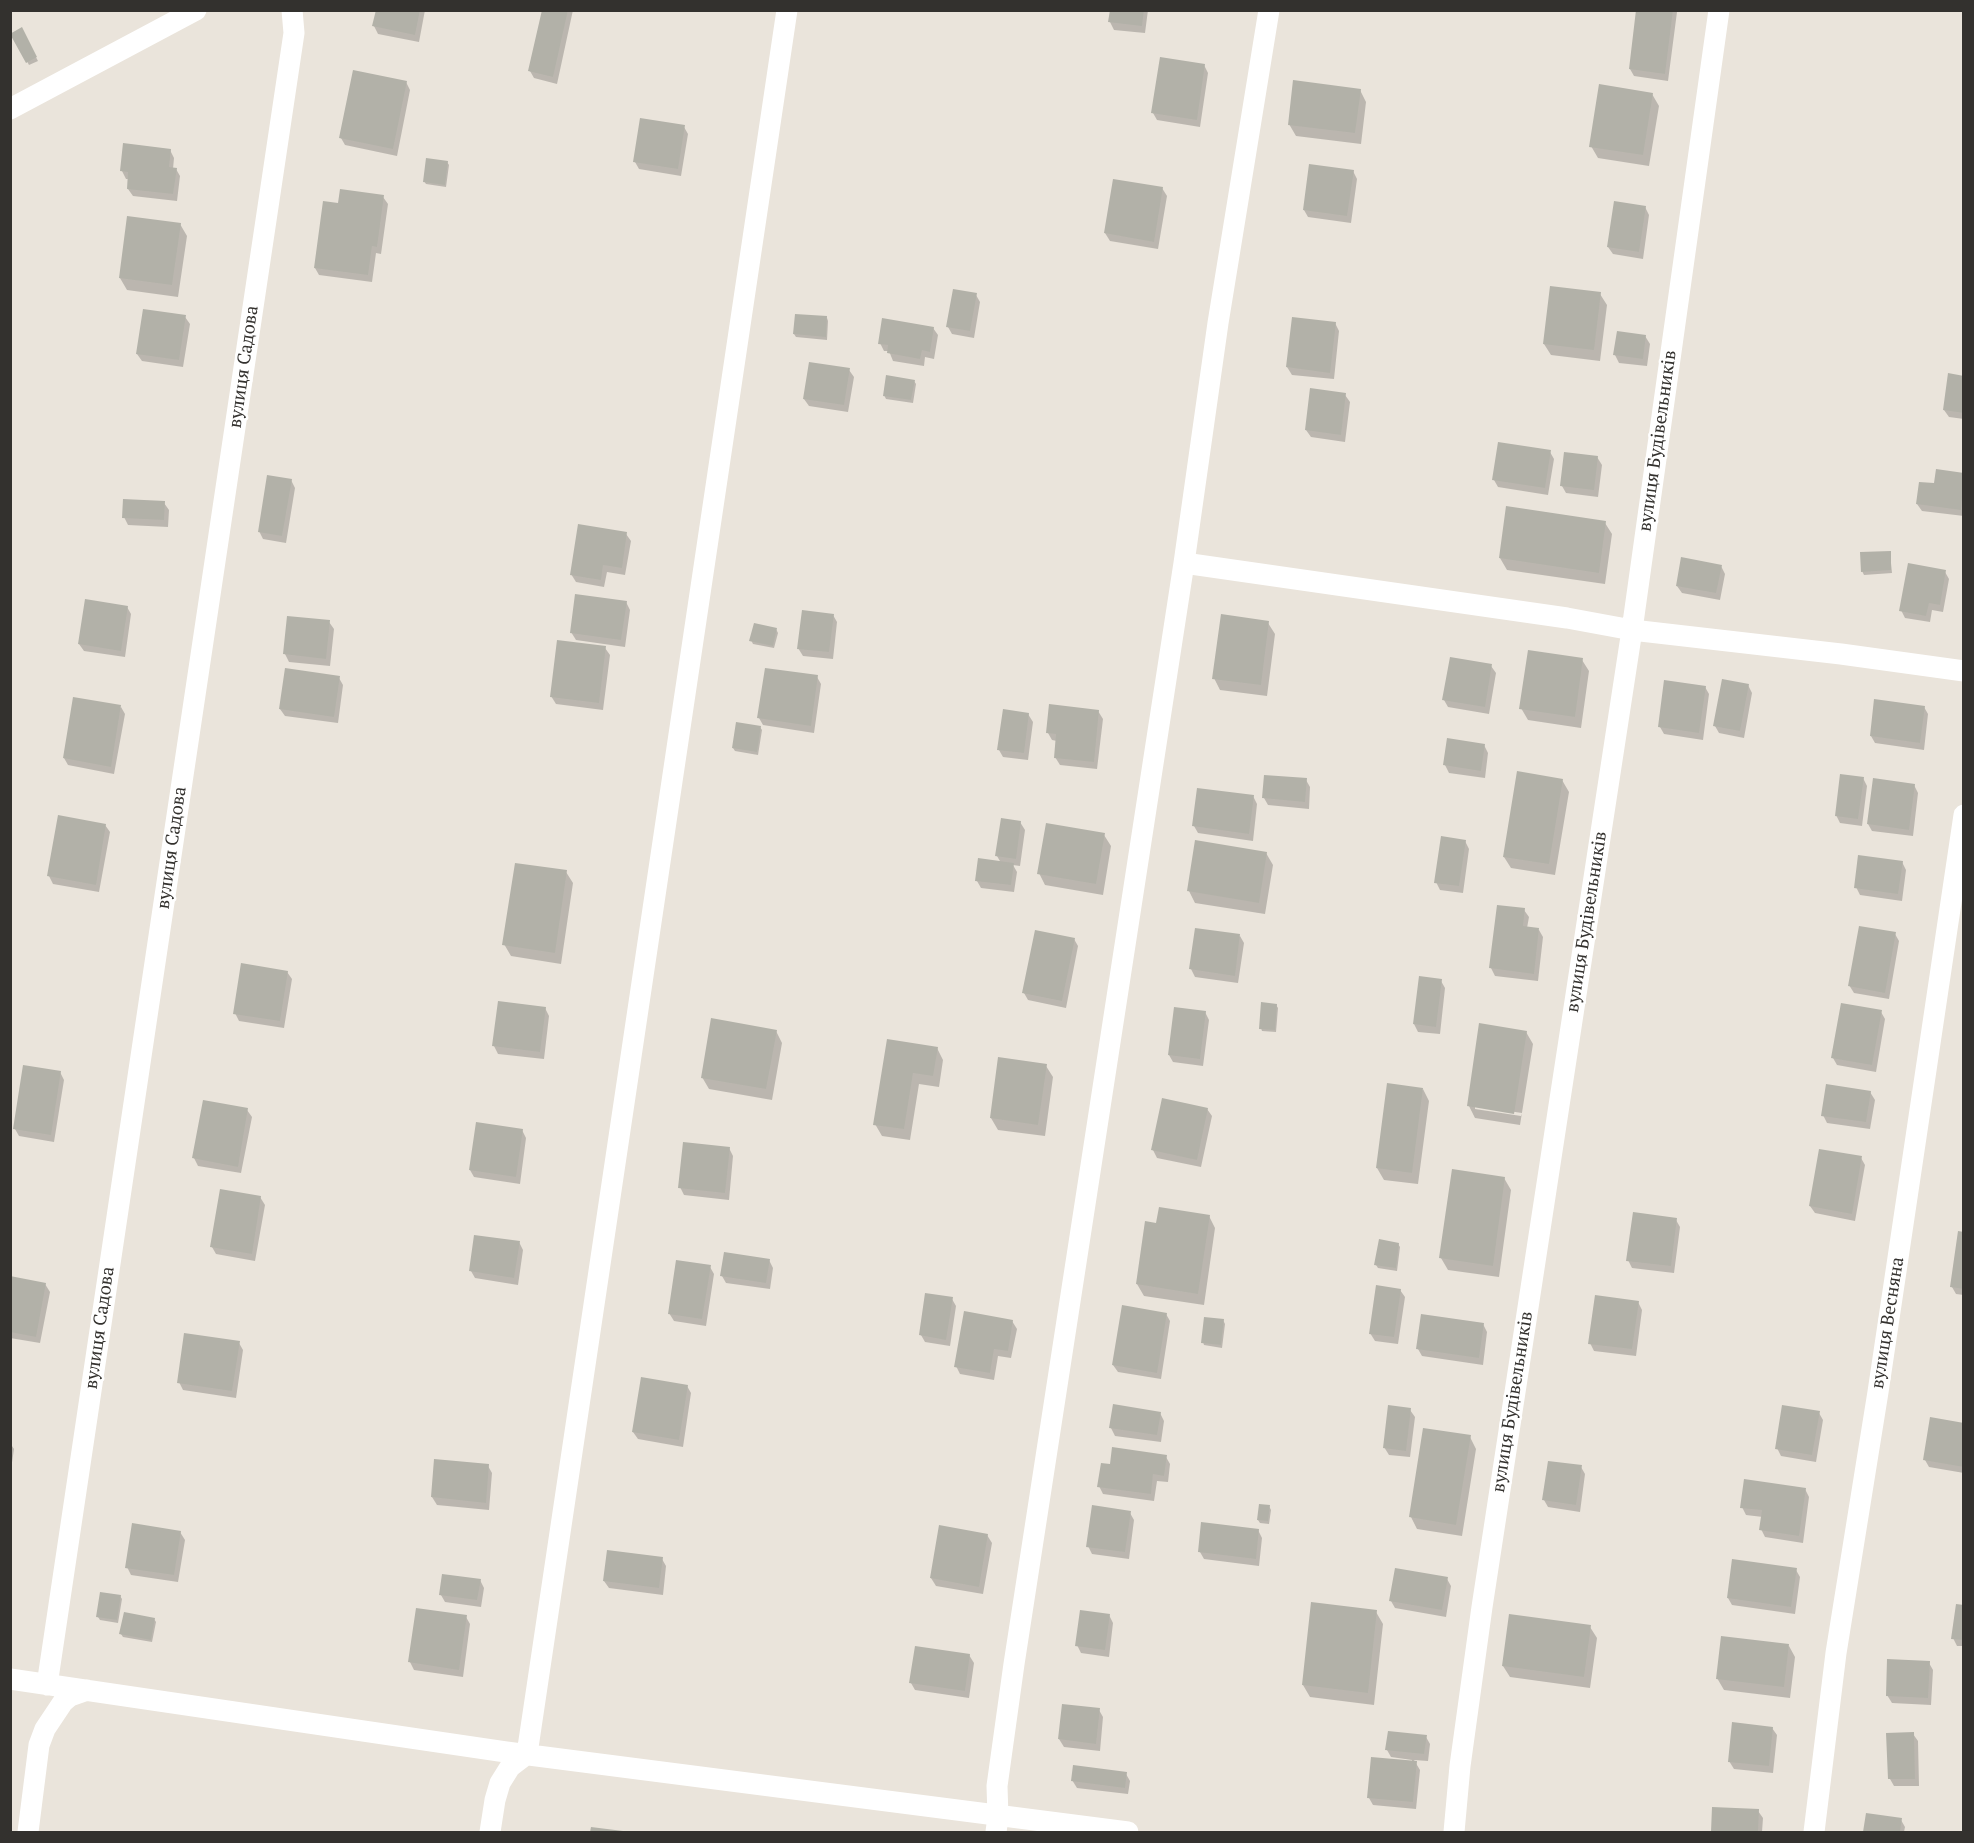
<!DOCTYPE html>
<html>
<head>
<meta charset="utf-8">
<style>
  body { margin:0 }
  #map { position:relative; width:1974px; height:1843px; overflow:hidden; background:#eae4db; font-family:"PT Serif",serif }
  canvas { display:block }
  .frame { position:absolute; inset:0; border:12px solid #33312e; pointer-events:none }
</style>
</head>
<body>
<div id="map">
<canvas width="1974" height="1843"></canvas>
<div class="frame"></div>
</div>
<script>
const g = document.querySelector('canvas').getContext('2d');
g.lineJoin = 'round';
function fillPath(path, color) { g.fillStyle = color; g.fill(path, 'evenodd'); }
const poly = rows => new Path2D(rows.map(r => 'M' + r).join(''));
function strokePath(path, color, width, dash) { g.strokeStyle = color; g.lineWidth = width; g.lineCap = dash ? 'butt' : 'round'; g.setLineDash(dash || []); g.stroke(path); }
function write(font, color, halo, rows, align = 'center') {
  g.font = font + ' "PT Serif",serif'; g.lineWidth = 5; g.setLineDash([]); g.textBaseline = 'middle'; g.strokeStyle = halo; g.fillStyle = color; for (const [text, x, y, turn = 0] of rows) {
    g.save(); g.translate(x, y); g.rotate((+turn || 0) * Math.PI / 180); g.textAlign = isNaN(turn) ? turn : align; if (halo) g.strokeText(text, 0, 0); g.fillText(text, 0, 0); g.restore();
  }
}
const shadow = poly([
  [377,10,425,10,419,42,378,34,374,26],
  [543,10,573,10,557,84,534,78,530,71],
  [1111,10,1148,10,1145,33,1114,30,1110,22],
  [1637,10,1676,10,1677,12,1668,81,1634,76,1630,69],
  [21,29,38,61,29,65,12,33],
  [1204,65,1208,73,1200,127,1157,120,1153,113],
  [406,82,410,90,397,156,345,145,341,138],
  [1360,90,1366,102,1361,144,1296,136,1289,124],
  [1652,94,1659,106,1649,166,1598,158,1591,146],
  [684,127,688,134,681,176,639,169,635,162],
  [170,150,174,158,173,169,176,169,180,176,177,201,133,196,128,189,129,179,126,179,122,171],
  [447,162,449,165,446,187,426,184,424,181],
  [1353,171,1357,179,1351,223,1308,217,1304,210],
  [1162,188,1167,196,1158,249,1110,241,1105,233],
  [383,197,388,204,381,254,376,253,372,282,319,275,315,268,339,205],
  [1645,207,1649,215,1643,259,1613,254,1608,247],
  [180,224,187,236,178,297,127,290,120,278],
  [1600,294,1607,305,1600,361,1551,355,1544,344],
  [976,295,980,302,974,338,952,334,948,327],
  [185,317,190,324,183,367,142,361,137,354],
  [827,318,828,321,827,340,796,337,794,334],
  [1335,323,1339,331,1334,379,1292,375,1287,367],
  [933,328,938,335,934,359,925,357,924,366,893,361,889,351,884,351,880,343],
  [1645,336,1650,344,1647,366,1619,363,1615,355],
  [849,370,854,377,848,412,809,406,804,399],
  [1964,377,1964,419,1949,417,1944,410],
  [914,381,916,384,913,403,886,399,884,395],
  [1345,395,1350,402,1345,442,1311,437,1306,430],
  [1550,452,1554,459,1548,495,1498,487,1494,480],
  [1597,457,1602,465,1598,497,1566,493,1562,486],
  [1964,474,1964,516,1922,511,1917,504,1935,485],
  [291,480,295,488,286,543,263,539,259,531],
  [164,503,169,510,168,527,128,525,124,517],
  [1605,523,1612,534,1605,584,1507,570,1500,558],
  [626,534,631,541,625,575,607,572,604,587,576,582,571,574],
  [1890,553,1892,573,1864,575,1862,571],
  [1721,566,1725,574,1720,600,1682,593,1677,586],
  [1945,572,1949,579,1943,612,1932,610,1930,622,1905,618,1901,610],
  [626,602,630,610,625,647,576,640,571,632],
  [127,607,131,614,125,657,84,651,79,644],
  [833,615,837,622,833,659,803,656,798,648],
  [329,622,334,629,330,666,289,662,285,654],
  [1268,623,1275,634,1267,696,1220,690,1214,678],
  [776,629,778,633,774,648,753,644,751,640],
  [605,648,610,655,603,710,556,704,551,696],
  [1582,660,1589,671,1581,728,1528,720,1521,708],
  [1491,666,1496,673,1489,714,1448,707,1444,700],
  [817,677,821,684,814,733,763,725,759,718],
  [339,678,343,685,338,723,285,716,280,709],
  [1748,685,1752,693,1744,738,1719,733,1715,726],
  [1705,687,1709,694,1703,740,1664,734,1660,727],
  [121,707,125,714,114,774,68,765,64,758],
  [1924,707,1928,714,1924,750,1875,743,1871,736],
  [1098,711,1103,719,1097,769,1060,765,1055,757,1057,741,1052,740,1048,733],
  [1028,714,1033,722,1028,760,1003,757,999,750],
  [760,727,762,730,758,755,735,751,733,748],
  [1484,745,1488,753,1485,778,1449,773,1445,765],
  [1863,778,1867,786,1862,826,1840,823,1836,815],
  [1306,780,1310,787,1309,809,1268,805,1264,798],
  [1562,780,1569,792,1555,875,1511,868,1504,857],
  [1914,785,1918,793,1913,836,1872,831,1868,824],
  [1253,796,1257,804,1253,841,1198,833,1194,826],
  [1020,822,1025,830,1020,866,1013,865,1017,872,1014,892,981,888,977,881,1001,863,997,856],
  [105,825,110,832,99,892,53,884,49,876],
  [1104,835,1111,846,1103,895,1045,885,1039,873],
  [1465,841,1469,849,1463,893,1440,890,1436,882],
  [1266,853,1273,865,1265,914,1195,903,1189,891],
  [1902,862,1906,870,1902,901,1860,895,1856,887],
  [566,872,573,883,561,964,511,956,504,944],
  [1524,910,1529,917,1527,928,1539,930,1543,937,1538,981,1495,976,1491,968],
  [1895,934,1899,941,1889,999,1854,993,1849,985],
  [1240,936,1244,943,1238,983,1195,977,1191,969],
  [1074,939,1078,946,1066,1008,1028,1000,1024,993],
  [287,972,292,979,284,1028,239,1021,235,1013],
  [1420,978,1441,981,1445,988,1440,1034,1418,1032,1414,1024],
  [1276,1005,1278,1008,1276,1032,1262,1031,1261,1028],
  [545,1008,549,1016,544,1059,498,1054,494,1046],
  [1205,1012,1209,1020,1203,1066,1173,1062,1169,1055],
  [1881,1012,1885,1019,1876,1072,1837,1065,1833,1058],
  [776,1031,782,1043,772,1100,709,1089,702,1077],
  [1526,1032,1533,1044,1520,1125,1475,1118,1469,1106],
  [1475,1106,1522,1113,1521,1116,1475,1109],
  [888,1041,937,1048,943,1060,939,1087,919,1084,910,1140,882,1136,875,1124],
  [1046,1066,1053,1077,1045,1136,998,1130,991,1118],
  [60,1072,64,1080,54,1142,19,1136,15,1129],
  [1423,1089,1429,1101,1418,1184,1384,1180,1377,1168],
  [1870,1092,1875,1100,1870,1129,1827,1123,1823,1115],
  [1207,1109,1212,1116,1201,1167,1157,1158,1153,1150],
  [247,1110,252,1117,241,1173,198,1166,194,1158],
  [522,1130,526,1138,520,1184,474,1177,470,1170],
  [729,1148,733,1156,729,1200,684,1195,680,1187],
  [1861,1158,1865,1165,1855,1221,1815,1213,1810,1206],
  [1504,1178,1511,1190,1499,1277,1448,1270,1441,1258],
  [260,1197,265,1205,255,1261,216,1254,212,1247],
  [1209,1216,1215,1228,1204,1305,1144,1296,1137,1284,1158,1225],
  [1676,1220,1680,1227,1674,1273,1632,1268,1628,1260],
  [1964,1233,1964,1295,1956,1294,1952,1287],
  [519,1242,523,1250,518,1285,475,1278,471,1271],
  [1398,1244,1400,1247,1397,1271,1378,1268,1376,1265],
  [769,1260,773,1268,770,1289,726,1283,722,1276],
  [710,1267,714,1274,706,1326,674,1321,669,1313],
  [10,1278,45,1284,50,1292,40,1343,10,1338],
  [1400,1290,1405,1297,1398,1344,1375,1341,1370,1333],
  [952,1299,956,1306,950,1346,925,1342,921,1335],
  [1638,1302,1642,1310,1636,1356,1594,1351,1590,1343],
  [1166,1314,1170,1321,1161,1379,1118,1372,1113,1365],
  [1223,1320,1225,1324,1222,1348,1204,1345,1203,1342],
  [1012,1321,1017,1329,1011,1358,998,1356,994,1380,960,1374,956,1366],
  [1483,1324,1487,1332,1483,1365,1422,1356,1418,1349],
  [239,1343,243,1350,236,1398,183,1390,179,1382],
  [687,1386,691,1393,683,1447,638,1439,633,1432],
  [1410,1410,1415,1417,1410,1457,1389,1455,1384,1447],
  [1160,1413,1164,1421,1161,1442,1115,1436,1111,1428],
  [1819,1413,1823,1420,1816,1462,1781,1456,1777,1448],
  [1964,1424,1964,1473,1929,1467,1925,1460],
  [1470,1437,1476,1449,1462,1536,1417,1529,1411,1517],
  [10,1443,14,1449,10,1476],
  [1166,1457,1170,1464,1168,1482,1157,1481,1154,1501,1103,1494,1099,1486,1111,1466],
  [488,1466,492,1473,489,1510,437,1505,432,1497],
  [1581,1467,1585,1474,1580,1512,1548,1507,1544,1500],
  [1805,1489,1809,1497,1803,1543,1765,1537,1761,1529,1763,1517,1746,1515,1742,1507],
  [1269,1506,1271,1510,1269,1524,1260,1523,1258,1520],
  [1130,1513,1134,1520,1129,1559,1092,1554,1088,1546],
  [1258,1530,1262,1538,1259,1566,1204,1559,1200,1552],
  [180,1532,185,1540,178,1582,131,1575,127,1567],
  [987,1535,992,1543,983,1594,936,1586,931,1578],
  [662,1559,666,1566,663,1595,609,1588,604,1581],
  [1796,1570,1800,1577,1795,1614,1732,1605,1728,1598],
  [1447,1579,1451,1586,1446,1617,1395,1608,1391,1601],
  [480,1580,484,1588,481,1607,445,1602,441,1595],
  [120,1596,122,1599,118,1623,100,1620,98,1617],
  [1313,1604,1376,1612,1383,1624,1374,1705,1310,1697,1303,1685],
  [1964,1606,1964,1646,1957,1646,1953,1638],
  [1109,1615,1113,1623,1109,1657,1081,1653,1077,1645],
  [466,1617,470,1624,463,1677,414,1670,410,1662],
  [154,1619,156,1622,152,1642,123,1637,121,1634],
  [1590,1627,1597,1638,1590,1688,1510,1677,1503,1666],
  [1789,1646,1795,1657,1790,1698,1724,1690,1717,1678],
  [969,1655,974,1663,969,1698,915,1690,911,1683],
  [1929,1663,1933,1670,1931,1705,1892,1703,1887,1695],
  [1099,1710,1103,1717,1100,1751,1064,1747,1059,1739],
  [1772,1728,1777,1735,1773,1773,1734,1769,1729,1761],
  [1913,1734,1918,1741,1919,1786,1894,1786,1890,1779],
  [1426,1737,1430,1744,1428,1761,1414,1760,1420,1770,1416,1809,1373,1805,1369,1798,1412,1762,1412,1760,1391,1757,1387,1750],
  [1126,1774,1130,1781,1128,1794,1077,1788,1072,1780],
  [1714,1808,1758,1811,1763,1818,1762,1832,1713,1832],
  [1867,1815,1901,1820,1905,1827,1904,1832,1865,1832]
]);
const building = poly([
  [376,10,420,10,415,35,372,26],
  [542,10,568,10,553,77,528,71],
  [1110,10,1144,10,1142,26,1108,22],
  [1636,10,1673,10,1665,74,1629,69],
  [22,27,37,57,26,63,10,34],
  [1160,57,1205,64,1197,120,1151,113],
  [353,70,407,81,393,149,339,138],
  [1293,80,1361,89,1355,133,1288,125],
  [1599,84,1653,93,1643,155,1589,147],
  [640,118,685,125,678,169,633,162],
  [123,143,171,149,169,167,177,168,173,194,127,189,128,172,120,171],
  [426,158,448,161,445,185,423,182],
  [1309,164,1354,170,1347,216,1303,210],
  [1113,179,1163,187,1154,242,1104,233],
  [340,189,384,195,377,247,372,246,368,275,314,268,323,201,338,203],
  [1614,201,1646,206,1639,252,1607,247],
  [127,216,181,223,172,285,119,278],
  [1550,286,1601,292,1594,350,1543,344],
  [953,289,977,293,970,331,946,327],
  [143,309,186,315,179,360,136,354],
  [795,314,827,316,826,337,793,334],
  [1292,317,1336,322,1330,373,1286,367],
  [882,318,934,327,930,352,922,350,920,359,887,353,888,345,878,344],
  [1617,331,1646,335,1643,359,1613,355],
  [809,362,850,368,844,405,803,399],
  [1948,373,1964,376,1964,413,1943,410],
  [886,375,915,380,911,400,883,396],
  [1310,388,1346,393,1341,435,1305,430],
  [1498,442,1551,450,1545,488,1492,480],
  [1564,452,1598,456,1594,490,1560,486],
  [1936,469,1964,473,1961,510,1916,504,1919,482,1934,483],
  [267,475,292,479,282,536,258,532],
  [123,499,165,501,164,520,122,518],
  [1506,506,1606,521,1599,573,1499,558],
  [578,524,627,532,622,568,603,565,601,580,570,575],
  [1891,551,1891,570,1861,572,1860,552],
  [1681,557,1722,565,1716,593,1676,586],
  [1908,563,1946,570,1940,605,1929,603,1926,616,1899,611],
  [575,594,627,601,621,640,570,633],
  [85,599,128,606,121,651,78,644],
  [802,610,834,614,829,652,797,649],
  [1221,614,1269,621,1261,685,1212,679],
  [287,616,330,620,326,659,283,654],
  [754,623,777,628,773,646,749,641],
  [557,640,606,646,599,703,550,697],
  [1528,650,1583,658,1575,717,1519,709],
  [1450,657,1492,664,1485,707,1442,700],
  [285,668,340,676,334,717,279,709],
  [765,668,818,675,811,726,757,718],
  [1722,679,1749,684,1740,731,1713,726],
  [1664,680,1706,686,1699,733,1658,727],
  [73,697,121,705,111,767,63,758],
  [1874,699,1925,706,1920,743,1870,736],
  [1049,704,1099,710,1094,762,1054,758,1056,734,1046,733],
  [1003,709,1029,713,1024,753,997,750],
  [736,722,761,726,757,752,732,748],
  [1447,738,1485,744,1481,771,1443,765],
  [1517,771,1563,779,1549,864,1503,857],
  [1840,774,1864,777,1858,819,1835,816],
  [1264,775,1307,778,1305,802,1262,798],
  [1873,778,1915,784,1909,830,1867,824],
  [1197,788,1254,795,1249,834,1192,826],
  [58,815,106,824,96,885,47,876],
  [1001,818,1021,821,1016,859,995,856],
  [1046,823,1105,833,1096,884,1037,874],
  [1441,836,1466,840,1459,886,1434,883],
  [1195,840,1267,852,1259,903,1187,891],
  [1858,855,1903,861,1898,894,1854,888],
  [978,858,1014,863,1011,885,975,881],
  [515,863,567,870,555,953,502,945],
  [1497,905,1525,908,1523,926,1539,928,1534,974,1489,968],
  [1859,926,1896,932,1885,993,1848,986],
  [1195,928,1240,934,1235,976,1189,969],
  [1035,930,1075,938,1062,1001,1022,993],
  [241,963,288,971,280,1021,233,1014],
  [1419,976,1442,979,1436,1027,1413,1024],
  [498,1001,546,1007,540,1052,492,1046],
  [1261,1002,1277,1004,1275,1030,1259,1029],
  [1841,1003,1882,1010,1872,1065,1831,1058],
  [1174,1007,1206,1011,1200,1059,1168,1055],
  [711,1018,777,1030,766,1089,701,1078],
  [1479,1023,1527,1031,1514,1114,1467,1106],
  [887,1039,938,1047,933,1076,913,1073,904,1129,873,1125],
  [998,1057,1047,1064,1038,1125,990,1118],
  [23,1065,61,1071,51,1135,13,1129],
  [1387,1083,1423,1088,1412,1173,1376,1168],
  [1826,1084,1871,1091,1866,1122,1821,1116],
  [1162,1098,1208,1108,1197,1160,1151,1150],
  [203,1100,248,1108,238,1167,192,1158],
  [476,1122,523,1129,516,1177,469,1170],
  [683,1142,730,1147,725,1193,678,1188],
  [1819,1149,1862,1156,1852,1214,1809,1206],
  [1452,1169,1505,1177,1493,1266,1439,1258],
  [220,1189,261,1196,252,1254,210,1247],
  [1159,1207,1210,1215,1198,1294,1136,1284,1145,1221,1156,1223],
  [1633,1212,1677,1218,1671,1266,1626,1261],
  [1958,1231,1964,1232,1964,1289,1950,1287],
  [474,1235,520,1241,514,1278,469,1271],
  [1379,1239,1399,1243,1396,1268,1374,1265],
  [724,1252,770,1259,766,1283,720,1276],
  [676,1260,711,1265,702,1319,668,1314],
  [10,1276,46,1283,36,1337,10,1332],
  [1376,1285,1401,1289,1394,1337,1369,1334],
  [925,1293,953,1297,946,1340,919,1335],
  [1595,1295,1639,1301,1632,1349,1588,1344],
  [1122,1305,1167,1313,1157,1373,1112,1365],
  [964,1311,1013,1320,1008,1351,994,1349,990,1373,954,1367],
  [1421,1314,1484,1323,1479,1358,1416,1349],
  [1204,1317,1224,1319,1221,1345,1201,1343],
  [184,1333,240,1341,232,1391,177,1383],
  [641,1377,688,1385,679,1440,632,1432],
  [1113,1404,1161,1412,1157,1435,1109,1428],
  [1388,1405,1411,1408,1406,1451,1383,1448],
  [1782,1405,1820,1411,1812,1455,1775,1449],
  [1930,1417,1964,1423,1964,1467,1923,1460],
  [1423,1428,1471,1435,1456,1525,1409,1517],
  [1112,1447,1167,1455,1164,1476,1153,1474,1151,1494,1097,1487,1101,1463,1110,1464],
  [434,1459,489,1464,486,1503,431,1497],
  [1548,1461,1582,1465,1576,1505,1542,1500],
  [1744,1479,1806,1488,1799,1536,1759,1530,1762,1510,1740,1508],
  [1259,1504,1270,1505,1268,1521,1257,1520],
  [1092,1505,1131,1511,1125,1552,1086,1547],
  [1201,1522,1259,1529,1256,1559,1198,1552],
  [132,1523,181,1531,174,1575,125,1568],
  [939,1525,988,1534,979,1587,930,1578],
  [607,1550,663,1557,659,1588,603,1581],
  [1732,1559,1797,1568,1791,1607,1727,1598],
  [1395,1568,1448,1577,1442,1610,1389,1601],
  [442,1574,481,1579,477,1600,439,1595],
  [100,1592,121,1595,117,1620,96,1617],
  [1311,1602,1377,1610,1368,1693,1302,1685],
  [1956,1604,1964,1605,1964,1640,1951,1639],
  [416,1608,467,1615,459,1670,408,1662],
  [1080,1610,1110,1614,1105,1650,1075,1646],
  [124,1612,155,1618,151,1640,119,1634],
  [1509,1614,1591,1625,1584,1677,1502,1666],
  [1721,1636,1789,1644,1784,1687,1716,1679],
  [915,1646,970,1654,965,1691,909,1683],
  [1887,1659,1930,1661,1928,1698,1886,1696],
  [1062,1704,1100,1708,1096,1744,1058,1739],
  [1732,1722,1773,1727,1769,1766,1728,1762],
  [1388,1731,1427,1735,1424,1754,1385,1750],
  [1914,1732,1915,1779,1888,1779,1886,1733],
  [1371,1757,1417,1761,1413,1802,1367,1798],
  [1073,1765,1127,1772,1125,1788,1071,1781],
  [1712,1807,1759,1809,1758,1832,1711,1832],
  [1866,1813,1902,1818,1900,1832,1863,1832],
  [591,1827,623,1831,623,1832,590,1832]
]);
const street = poly([
  [10,109,196,10],
  [1184,563,1567,618,1632,630,1841,654,1964,671],
  [10,1679,506,1752,1128,1832],
  [47,1685,294,33,292,10],
  [28,1832,39,1745,45,1729,63,1702,70,1696,87,1690],
  [490,1832,495,1800,500,1783,510,1767,527,1754,787,10],
  [996,1832,998,1817,997,1786,1014,1664,1184,563,1218,323,1269,10],
  [1454,1832,1460,1766,1482,1607,1632,630,1719,10],
  [1814,1832,1836,1653,1878,1392,1964,815]
]);
const streetNames = [
  ["вулиця Садова",244,367,-82],
  ["вулиця Будівельників",1658,441,-82],
  ["вулиця Садова",172,848,-82],
  ["вулиця Будівельників",1587,922,-81],
  ["вулиця Весняна",1888,1323,-81],
  ["вулиця Садова",100,1328,-82],
  ["вулиця Будівельників",1513,1402,-81]
];
fillPath(shadow, '#0003');
fillPath(building, '#b2b1a8');
strokePath(street, '#fff', 21);
write('18px', '#33312e', '#fff', streetNames);
</script>
</body>
</html>
